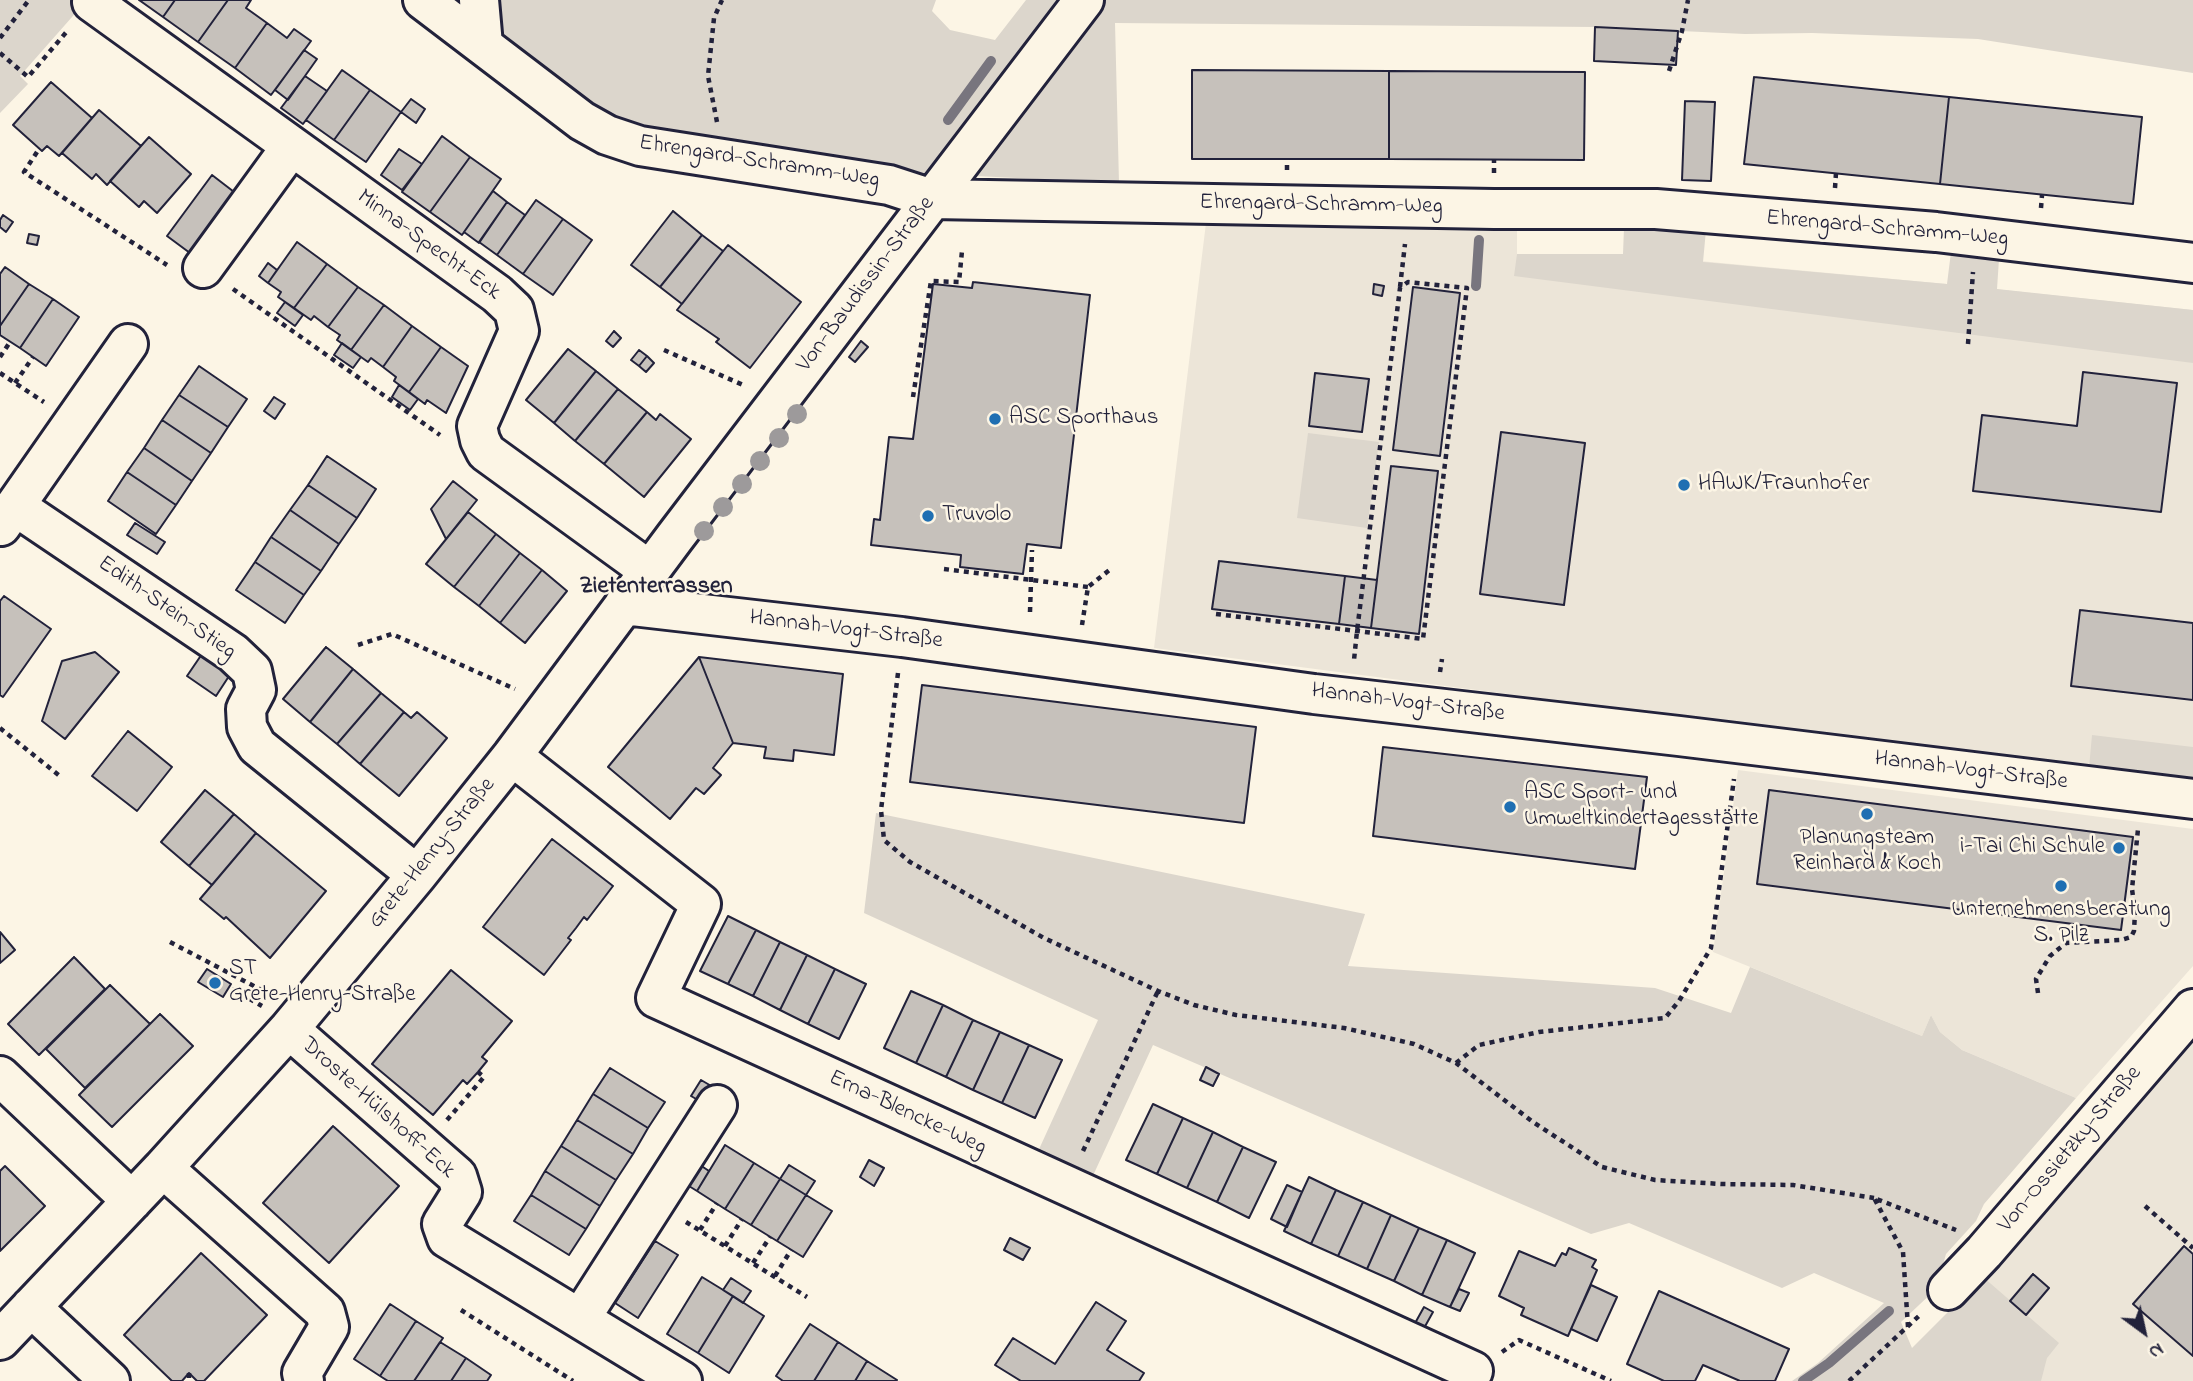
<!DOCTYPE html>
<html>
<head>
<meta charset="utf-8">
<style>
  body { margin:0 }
  #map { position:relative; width:2193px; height:1381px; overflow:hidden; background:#fcf5e5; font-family:"Indie Flower",sans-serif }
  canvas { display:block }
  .north { position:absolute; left:2109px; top:1297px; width:70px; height:70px; -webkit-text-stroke:5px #fcf5e5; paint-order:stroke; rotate:147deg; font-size:19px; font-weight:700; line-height:28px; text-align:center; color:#22223b }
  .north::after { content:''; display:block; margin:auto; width:24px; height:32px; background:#22223b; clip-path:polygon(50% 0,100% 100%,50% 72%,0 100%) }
</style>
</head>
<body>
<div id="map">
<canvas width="2193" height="1381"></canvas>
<div class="north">N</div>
</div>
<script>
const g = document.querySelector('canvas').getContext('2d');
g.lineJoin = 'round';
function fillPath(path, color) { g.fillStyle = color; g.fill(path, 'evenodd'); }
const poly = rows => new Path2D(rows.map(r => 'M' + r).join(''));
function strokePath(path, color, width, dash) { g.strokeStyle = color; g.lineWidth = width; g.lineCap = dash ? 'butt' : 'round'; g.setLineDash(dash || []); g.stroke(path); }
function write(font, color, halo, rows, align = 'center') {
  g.font = font + ' "Indie Flower",sans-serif'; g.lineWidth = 5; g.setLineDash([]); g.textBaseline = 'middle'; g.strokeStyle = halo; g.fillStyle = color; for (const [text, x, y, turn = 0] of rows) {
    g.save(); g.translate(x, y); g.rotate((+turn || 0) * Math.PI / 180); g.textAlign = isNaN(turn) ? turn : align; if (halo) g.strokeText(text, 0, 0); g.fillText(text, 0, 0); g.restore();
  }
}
const built = poly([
  [1206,223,1517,228,1517,254,1624,254,1947,284,2193,310,2193,777,2053,765,1154,648],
  [1738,770,2193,829,2193,966,2076,1098,1962,1050,1940,1032,1931,1015,1922,1036,1713,952],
  [2193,1039,2193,1381,1971,1381,1983,1277]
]);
const green = poly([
  [0,0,87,0,20,76,28,84,0,113],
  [493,0,936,0,932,11,950,30,995,40,1026,0,2193,0,2193,73,1978,39,1812,33,1745,34,1595,27,1115,23,1119,183,894,172,701,143,595,116,498,39],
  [1624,228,1706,230,1703,262,1947,284,1951,252,1999,259,1997,289,2193,310,2193,363,1514,276,1517,254,1623,254],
  [1308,433,1379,442,1367,528,1297,518],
  [2092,735,2193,747,2193,777,2089,768],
  [876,813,1365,914,1348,966,1655,988,1731,1013,1750,967,1922,1036,1931,1015,1940,1032,1962,1050,2076,1098,1984,1204,1976,1221,1946,1254,1936,1289,1901,1322,1912,1348,1983,1277,2059,1343,2047,1358,2041,1381,1792,1381,1818,1363,1884,1303,1814,1273,1782,1288,1629,1223,1591,1234,1153,1045,1091,1180,1035,1158,1098,1020,864,913]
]);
const stream = poly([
  [948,120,991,61],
  [1476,286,1479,240],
  [1803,1381,1829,1363,1889,1311]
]);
const building = poly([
  [139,0,175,0,163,17,139,0],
  [175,0,228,0,198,42,163,17,175,0],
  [228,0,251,0,246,8,267,23,235,68,198,42,228,0],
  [267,23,287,38,294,29,311,41,271,95,235,68,267,23],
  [1595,27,1678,31,1676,65,1594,61,1595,27],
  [304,50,317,59,288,100,275,90,304,50],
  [342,70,370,90,334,140,306,120,342,70],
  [1192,70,1389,71,1389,159,1192,159,1192,70],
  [1389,71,1585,72,1584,160,1389,159,1389,71],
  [305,76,327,91,303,124,281,108,305,76],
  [1754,77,1949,97,1940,184,1744,164,1754,77],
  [51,82,92,118,59,156,47,146,42,151,13,125,51,82],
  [370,90,401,112,366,162,334,140,370,90],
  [1949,97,2142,117,2133,204,1940,184,1949,97],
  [411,99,425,109,416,123,401,112,411,99],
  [1685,101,1715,102,1711,181,1682,180,1685,101],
  [99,110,141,146,107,185,96,174,92,179,62,153,99,110],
  [442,136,470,157,430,212,402,192,442,136],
  [149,137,191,174,157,213,144,201,139,207,110,181,149,137],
  [399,149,422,164,402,190,381,175,399,149],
  [470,157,501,179,462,235,430,212,470,157],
  [212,175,238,195,194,256,167,236,212,175],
  [493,191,507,202,479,243,464,232,493,191],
  [536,200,563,219,523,274,497,255,536,200],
  [507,202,525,215,497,255,479,242,507,202],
  [673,211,702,235,660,287,631,265,673,211],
  [3,215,13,222,6,232,0,227,0,220,3,215],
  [563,219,592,240,553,295,523,274,563,219],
  [29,234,39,236,37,245,27,243,29,234],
  [702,235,723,251,682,304,660,287,702,235],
  [297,242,327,264,294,308,278,297,281,292,268,283,297,242],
  [728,245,801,302,750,368,716,342,719,339,677,310,728,245],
  [268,263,277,270,268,283,259,276,268,263],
  [327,264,358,287,328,327,314,316,311,320,294,308,327,264],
  [5,267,29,284,0,326,0,274,5,267],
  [973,282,1090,295,1061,548,1027,544,1023,574,960,567,961,555,871,545,874,519,880,520,889,437,913,439,933,284,972,288,973,282],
  [29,284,53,299,20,348,0,335,0,326,29,284],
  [1374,284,1384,286,1382,296,1373,294,1374,284],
  [358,287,384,305,351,350,337,340,340,335,328,327,358,287],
  [1413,287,1460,293,1440,456,1393,450,1413,287],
  [53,299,79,317,46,366,20,348,53,299],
  [285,302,303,315,295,326,277,313,285,302],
  [384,305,412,326,383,367,371,358,368,362,351,350,384,305],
  [412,326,441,347,409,392,394,381,396,377,383,367,412,326],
  [614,331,621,338,613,347,606,341,614,331],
  [861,341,868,347,855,362,849,357,861,341],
  [342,343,361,357,353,368,334,355,342,343],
  [441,347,468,366,446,413,427,400,425,404,409,392,441,347],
  [568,349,596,371,554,423,526,400,568,349],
  [639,350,647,356,639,366,631,360,639,350],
  [647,356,654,363,646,372,639,366,647,356],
  [199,366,247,399,228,427,179,395,199,366],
  [596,371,618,389,575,441,554,423,596,371],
  [2083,372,2177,383,2161,512,1973,491,1982,415,2077,426,2083,372],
  [1315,373,1369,379,1362,432,1309,426,1315,373],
  [399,385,418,399,410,410,392,397,399,385],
  [618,389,647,412,604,464,575,441,618,389],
  [179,395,228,427,211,453,162,420,179,395],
  [274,397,285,404,275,419,264,411,274,397],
  [647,412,656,420,660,414,691,439,644,497,604,464,647,412],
  [162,420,211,453,192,481,144,448,162,420],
  [1501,432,1585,443,1564,605,1480,594,1501,432],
  [144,448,192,481,176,505,127,472,144,448],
  [327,456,376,489,357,518,308,485,327,456],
  [1391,466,1438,471,1419,634,1371,628,1391,466],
  [127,472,176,505,156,534,108,501,127,472],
  [453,481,477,500,446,539,431,509,453,481],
  [308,485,357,518,339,544,290,510,308,485],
  [290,510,339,544,321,571,271,537,290,510],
  [468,512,496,534,454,587,426,564,468,512],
  [135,523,165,542,157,554,127,535,135,523],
  [496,534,520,553,479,606,454,587,496,534],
  [271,537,321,571,304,595,255,562,271,537],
  [520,553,542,570,500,623,479,606,520,553],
  [1219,561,1345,576,1339,624,1212,609,1219,561],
  [255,562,304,595,285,623,236,590,255,562],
  [542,570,567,591,525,643,500,623,542,570],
  [1345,576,1377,580,1371,628,1339,624,1345,576],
  [4,596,51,629,3,697,0,695,0,601,4,596],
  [2080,610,2193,623,2193,700,2071,686,2080,610],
  [326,647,353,669,310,722,283,699,326,647],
  [204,651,233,670,216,696,187,676,204,651],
  [95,652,119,672,65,739,42,721,62,661,95,652],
  [699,657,843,674,834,755,794,750,793,761,764,758,766,747,733,743,699,657],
  [699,657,733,743,713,768,721,775,704,794,696,788,670,819,608,767,699,657],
  [353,669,381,693,337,744,310,722,353,669],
  [922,685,1256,727,1244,823,910,782,922,685],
  [381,693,404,712,360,764,337,744,381,693],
  [404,712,411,718,417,712,447,738,399,796,360,764,404,712],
  [128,731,172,767,137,811,92,776,128,731],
  [1383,747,1647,777,1635,869,1373,836,1383,747],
  [205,790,234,814,189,866,161,842,205,790],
  [1769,790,2133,837,2121,930,1757,884,1769,790],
  [234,814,256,833,212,885,189,866,234,814],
  [256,833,326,891,270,958,226,917,224,919,200,899,256,833],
  [552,839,613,886,587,920,584,917,576,928,568,938,571,940,544,975,483,927,552,839],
  [728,916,756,930,728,984,700,971,728,916],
  [756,930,780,942,753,996,728,984,756,930],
  [0,932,15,950,0,963,0,932],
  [780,942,807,955,780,1010,753,996,780,942],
  [807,955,835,969,808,1024,780,1010,807,955],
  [74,957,105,989,39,1055,8,1024,74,957],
  [207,969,231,984,223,997,198,982,207,969],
  [835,969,866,984,839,1039,808,1024,835,969],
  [451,970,512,1021,482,1057,487,1061,478,1072,467,1084,463,1080,433,1115,372,1064,451,970],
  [110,985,150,1024,85,1088,46,1049,110,985],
  [911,991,943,1005,916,1063,884,1048,911,991],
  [943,1005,973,1020,946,1077,916,1063,943,1005],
  [160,1014,193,1046,112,1127,79,1095,160,1014],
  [973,1020,1000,1032,973,1090,946,1077,973,1020],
  [1000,1032,1029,1045,1002,1103,973,1090,1000,1032],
  [1029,1045,1062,1060,1035,1118,1002,1103,1029,1045],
  [1206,1067,1219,1074,1213,1086,1200,1080,1206,1067],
  [610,1068,665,1102,648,1128,593,1094,610,1068],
  [701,1080,713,1087,703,1103,691,1096,701,1080],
  [593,1094,648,1128,633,1154,577,1120,593,1094],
  [1153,1104,1183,1118,1157,1174,1126,1160,1153,1104],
  [1183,1118,1213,1132,1187,1188,1157,1174,1183,1118],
  [577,1120,633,1154,616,1180,561,1146,577,1120],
  [333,1126,399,1186,329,1263,263,1203,333,1126],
  [1213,1132,1243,1147,1217,1202,1187,1188,1213,1132],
  [725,1145,754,1163,725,1209,697,1191,725,1145],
  [561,1146,616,1180,600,1206,545,1171,561,1146],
  [1243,1147,1276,1162,1249,1218,1217,1202,1243,1147],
  [869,1160,884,1168,874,1186,860,1177,869,1160],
  [697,1163,709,1171,697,1191,684,1183,697,1163],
  [754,1163,780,1179,751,1225,725,1209,754,1163],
  [789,1165,815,1181,806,1195,780,1179,789,1165],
  [5,1166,45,1206,0,1251,0,1171,5,1166],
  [545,1171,600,1206,586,1229,531,1195,545,1171],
  [1309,1177,1336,1190,1311,1244,1284,1231,1309,1177],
  [780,1179,806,1195,777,1241,751,1225,780,1179],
  [1287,1185,1302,1192,1287,1227,1271,1219,1287,1185],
  [1336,1190,1363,1202,1338,1256,1311,1244,1336,1190],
  [531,1195,586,1229,569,1255,514,1221,531,1195],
  [806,1195,832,1211,803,1257,777,1241,806,1195],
  [1363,1202,1391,1215,1367,1269,1338,1256,1363,1202],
  [1391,1215,1419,1228,1394,1281,1367,1269,1391,1215],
  [1419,1228,1447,1240,1422,1295,1394,1281,1419,1228],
  [1010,1238,1030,1248,1023,1260,1004,1250,1010,1238],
  [1447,1240,1475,1253,1450,1307,1422,1295,1447,1240],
  [655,1241,678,1255,638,1318,615,1303,655,1241],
  [2184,1246,2193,1254,2193,1356,2133,1304,2184,1246],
  [1569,1248,1596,1260,1592,1267,1597,1270,1568,1336,1521,1315,1524,1308,1499,1296,1519,1251,1555,1266,1562,1253,1566,1255,1569,1248],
  [201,1253,267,1315,204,1381,197,1381,189,1373,182,1381,172,1381,124,1335,201,1253],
  [2033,1274,2049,1288,2026,1315,2010,1301,2033,1274],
  [702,1277,733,1296,698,1353,667,1334,702,1277],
  [731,1278,751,1291,743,1303,723,1290,731,1278],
  [1591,1285,1617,1297,1597,1341,1571,1329,1591,1285],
  [1459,1289,1469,1293,1460,1311,1450,1307,1459,1289],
  [1659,1291,1789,1349,1775,1381,1740,1381,1703,1365,1695,1381,1664,1381,1627,1364,1659,1291],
  [733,1296,764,1316,729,1373,698,1353,733,1296],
  [1096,1302,1126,1321,1107,1350,1144,1373,1139,1381,1021,1381,995,1365,1013,1338,1055,1364,1096,1302],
  [390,1304,416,1321,380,1376,354,1359,390,1304],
  [1424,1307,1433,1312,1423,1330,1414,1325,1424,1307],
  [416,1321,443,1338,414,1381,388,1381,380,1376,416,1321],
  [810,1324,838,1342,814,1381,783,1381,776,1376,810,1324],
  [440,1342,466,1358,451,1381,414,1381,440,1342],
  [838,1342,867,1361,855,1381,814,1381,838,1342],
  [466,1358,491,1375,487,1381,451,1381,466,1358],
  [867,1361,897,1380,896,1381,855,1381,867,1361]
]);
const path = poly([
  [0,38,29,0],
  [0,53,28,77,69,29],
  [1669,71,1682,31,1688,0],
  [717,122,708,76,714,18,722,0],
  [37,152,24,172,167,265],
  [1287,170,1287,159],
  [1494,173,1494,159],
  [1835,188,1836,173],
  [2041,208,2042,195],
  [1400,287,1405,244],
  [233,289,440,435],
  [1968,344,1973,272],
  [664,350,743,385],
  [0,357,10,342],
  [0,373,44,402],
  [15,383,33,357],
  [913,397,931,281,959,282,962,251],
  [944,569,1088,587],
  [1216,614,1357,631,1423,639,1467,288,1408,282,1400,288,1357,631,1354,660],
  [1082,625,1088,587,1112,568],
  [358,645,392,634,515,689],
  [1440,672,1442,659],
  [898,673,881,810,884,840,910,862,1044,938,1158,991,1194,1005,1236,1015,1344,1028,1414,1044,1456,1063,1533,1122,1602,1167,1655,1180,1721,1184,1793,1185,1874,1198],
  [0,728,61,777],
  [170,942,269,994],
  [232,989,262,1006],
  [2038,993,2036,979,2050,956,2066,943,2121,940,2131,937,2134,931,2135,912,2132,889,2138,829],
  [1456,1063,1479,1045,1539,1032,1665,1018,1679,1001,1711,948,1734,779],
  [447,1120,484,1077,478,1072],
  [1083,1151,1158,991],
  [2145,1206,2193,1248],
  [686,1222,807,1297],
  [700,1230,717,1203],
  [725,1246,742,1219],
  [753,1263,770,1237],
  [775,1276,791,1250],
  [461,1310,573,1381],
  [1908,1327,1903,1252,1874,1198,1956,1230],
  [1502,1352,1519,1340,1611,1381],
  [189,1373,189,1381],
  [1849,1381,1921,1314]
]);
const minor = poly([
  [423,0,582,121,607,135,640,146,889,185,932,199,1494,209,1656,209,1936,232,2193,263],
  [479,0,483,45],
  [92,2,497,294,514,310,519,331,477,426,480,440,486,452,650,571],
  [203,268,291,147],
  [15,506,233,653,252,671,256,690,246,709,247,727,257,746,417,875],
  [1,526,128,344],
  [624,605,902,637,1314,694,1679,736,2193,799],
  [512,756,701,904,656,998,1473,1371],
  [289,1029,457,1176,462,1192,442,1224,447,1238,682,1381],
  [0,1076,132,1201],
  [163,1168,325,1312,329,1327,302,1373,304,1381],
  [1948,1290,1984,1252,2193,1009],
  [31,1307,110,1381],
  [580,1319,717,1105],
  [0,1340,163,1168,289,1029,417,875,512,756,675,537,1084,0]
]);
const pathBridge = poly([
  [1030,612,1032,550]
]);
const trees = [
  [797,414],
  [779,438],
  [760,461],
  [742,484],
  [723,507],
  [704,531]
];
const markers = [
  [995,419,7,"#1f6fb2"],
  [1684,485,7,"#1f6fb2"],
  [928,516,7,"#1f6fb2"],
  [1510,807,7,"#1f6fb2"],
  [1867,814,7,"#1f6fb2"],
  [2119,848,7,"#1f6fb2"],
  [2061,886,7,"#1f6fb2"],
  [215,983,7,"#1f6fb2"]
];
const streetNames = [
  ["Ehrengard-Schramm-Weg",759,163,9],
  ["Ehrengard-Schramm-Weg",1321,206,1],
  ["Ehrengard-Schramm-Weg",1887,230,5],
  ["Minna-Specht-Eck",428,246,36],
  ["Von-Baudissin-Straße",867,285,-53],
  ["Edith-Stein-Stieg",166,609,35],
  ["Hannah-Vogt-Straße",846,631,7],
  ["Hannah-Vogt-Straße",1408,704,7],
  ["Hannah-Vogt-Straße",1971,772,7],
  ["Grete-Henry-Straße",433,854,-51],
  ["Droste-Hülshoff-Eck",377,1109,42],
  ["Erna-Blencke-Weg",907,1114,25],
  ["Von-Ossietzky-Straße",2071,1150,-50]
];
const poiNames = [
  ["ASC Sporthaus",1009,419],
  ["HAWK/Fraunhofer",1698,485],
  ["Truvolo",942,516],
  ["ASC Sport- und",1524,794],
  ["Umweltkindertagesstätte",1524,820],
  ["Planungsteam",1867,839,"center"],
  ["Reinhard & Koch",1867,865,"center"],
  ["i-Tai Chi Schule",2105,848,"right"],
  ["Unternehmensberatung",2061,911,"center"],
  ["S. Pilz",2061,937,"center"],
  ["ST",229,970],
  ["Grete-Henry-Straße",229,996]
];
const neighbourhoodNames = [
  ["Zietenterrassen",656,588]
];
fillPath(built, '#ece5d8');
fillPath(green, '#dcd6cc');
strokePath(stream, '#78757e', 10);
fillPath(building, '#c6c1bb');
strokePath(building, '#22223b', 2);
strokePath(minor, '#22223b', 44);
strokePath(path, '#22223b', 4.5, [5, 5]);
strokePath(minor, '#fcf5e5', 38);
strokePath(pathBridge, '#22223b', 4.5, [5, 5]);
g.fillStyle = '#9d9a9b';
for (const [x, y] of trees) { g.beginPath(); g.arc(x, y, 10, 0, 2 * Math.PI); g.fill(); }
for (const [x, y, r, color] of markers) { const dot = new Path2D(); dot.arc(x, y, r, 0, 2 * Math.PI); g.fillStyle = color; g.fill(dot); strokePath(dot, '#fcf5e5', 2.5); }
write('23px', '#22223b', '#fcf5e5', streetNames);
write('23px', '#22223b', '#fcf5e5', poiNames, 'left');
write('bold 24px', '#22223b', '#fcf5e5', neighbourhoodNames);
</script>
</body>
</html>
